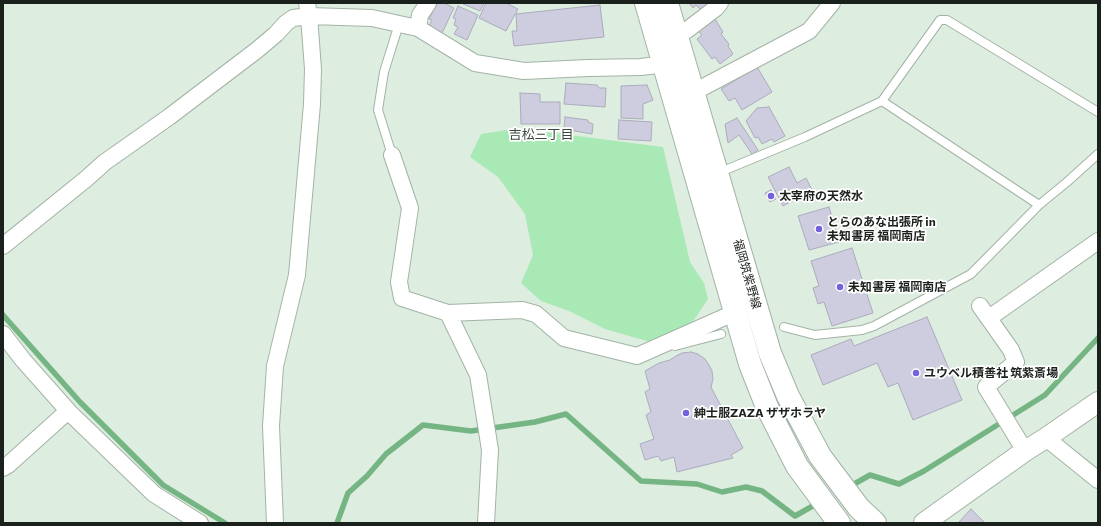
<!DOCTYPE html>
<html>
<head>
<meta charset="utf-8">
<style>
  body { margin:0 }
  #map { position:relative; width:1101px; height:526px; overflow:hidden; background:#ddeddf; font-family:Commissioner,sans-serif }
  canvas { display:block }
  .frame { position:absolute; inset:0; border:4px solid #1a201b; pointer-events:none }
</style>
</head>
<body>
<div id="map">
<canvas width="1101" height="526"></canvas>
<div class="frame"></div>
</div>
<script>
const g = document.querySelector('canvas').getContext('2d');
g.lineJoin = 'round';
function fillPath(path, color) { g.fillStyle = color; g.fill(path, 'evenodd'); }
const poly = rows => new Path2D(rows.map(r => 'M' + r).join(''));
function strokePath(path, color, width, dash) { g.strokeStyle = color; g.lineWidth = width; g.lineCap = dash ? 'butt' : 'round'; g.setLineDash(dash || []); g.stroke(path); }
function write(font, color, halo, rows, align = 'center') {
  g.font = font + ' Commissioner,"Noto Sans JP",sans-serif'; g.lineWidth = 3.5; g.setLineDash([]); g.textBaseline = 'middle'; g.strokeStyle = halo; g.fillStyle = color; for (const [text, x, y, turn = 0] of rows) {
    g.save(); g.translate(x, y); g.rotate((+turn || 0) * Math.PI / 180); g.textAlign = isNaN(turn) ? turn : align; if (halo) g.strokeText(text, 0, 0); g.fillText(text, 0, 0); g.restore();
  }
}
const green = poly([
  [507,130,538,131,663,147,690,262,704,283,708,299,694,320,673,338,654,343,605,329,569,311,541,301,521,283,533,255,525,214,498,177,470,157,481,134]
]);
const stream = poly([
  [3,315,80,402,163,485,225,523],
  [849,487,870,475,899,484,924,471,1045,395,1098,338],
  [337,523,348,493,367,476,386,454,423,425,471,431,535,422,566,414,641,481,697,484,722,492,746,487,762,491,795,516,818,503]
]);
const building = poly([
  [437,3,444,3,454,8,442,33,429,26,432,20,429,19,437,3],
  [461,3,484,3,480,11,461,3],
  [486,3,506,3,518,9,506,31,479,18,486,3],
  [689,3,708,3,701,10,696,5,693,8,689,3],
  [600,5,604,37,514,46,512,31,517,31,516,14,600,5],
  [458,6,478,15,467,40,454,34,458,27,454,25,456,19,453,18,458,6],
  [715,19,723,32,721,34,729,44,728,46,733,54,720,64,715,57,712,59,697,39,702,35,698,31,715,19],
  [757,67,772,92,742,110,735,98,729,101,721,89,757,67],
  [566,83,597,85,599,88,606,88,605,107,564,104,566,83],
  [647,85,653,100,643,104,643,119,621,118,621,86,647,85],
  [520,93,540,94,540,102,560,102,560,124,521,124,520,93],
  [769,107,785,136,774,142,772,139,762,144,758,137,755,138,746,121,757,108,769,107],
  [565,117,588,120,588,122,593,124,592,134,564,129,565,117],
  [737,118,758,150,752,154,739,135,728,143,725,124,737,118],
  [619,120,652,122,651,141,618,139,619,120],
  [789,167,797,183,806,178,812,190,783,206,768,177,789,167],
  [771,190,776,199,770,202,765,193,771,190],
  [829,207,839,242,809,250,798,216,829,207],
  [852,248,873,313,832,326,824,302,818,304,813,288,819,286,811,261,852,248],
  [927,317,962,400,913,420,898,383,888,387,877,363,823,385,811,355,851,339,854,346,927,317],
  [691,352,698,354,705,359,709,365,712,371,713,379,711,387,743,448,731,455,733,458,677,472,674,457,661,461,658,456,645,460,640,444,654,439,646,415,651,412,645,392,650,389,645,371,659,363,670,360,676,356,682,353,691,352],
  [971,509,985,523,958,523,971,509]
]);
const service = poly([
  [882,101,1039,205],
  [392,155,378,110,384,72,399,24],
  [718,173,805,137,882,101,940,20,947,20,1098,112],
  [784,327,815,335,862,330,874,326,971,274,1039,205,1067,182,1098,154],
  [675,346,721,334]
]);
const minor = poly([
  [418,28,420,15,428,3],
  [676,35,687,30,716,8,720,3],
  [694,92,809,31,832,3],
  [392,155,410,208,399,282,402,298,448,313,478,375,490,450,486,523],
  [3,246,86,179,105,162,169,117,257,50,276,34,286,23,293,18,309,16,372,18,399,24,418,28,475,63,524,71,588,68,641,67,674,63],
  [980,306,1011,350,1016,362,986,387,1025,451],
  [448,313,522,310,536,314,564,338,637,356,736,312],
  [989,318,1098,241],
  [3,334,23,360,70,413,154,494,200,523],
  [1046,438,1098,480],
  [3,468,8,465,68,411],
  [275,523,271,426,275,366,297,275,312,104,313,69,309,16,307,3]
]);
const tertiary = poly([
  [924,523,1025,451,1046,438,1098,402]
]);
const primary = poly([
  [646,3,750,364,767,407,797,466,839,523],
  [667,3,770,353,788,396,820,456,859,508,875,523]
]);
const markers = [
  [771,196,4,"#7462dd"],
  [819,229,4,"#7462dd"],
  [840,287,4,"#7462dd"],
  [916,373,4,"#7462dd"],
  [686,413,4,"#7462dd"]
];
const poiNames = [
  ["太宰府の天然水",779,196],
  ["とらのあな出張所 in",827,222],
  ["未知書房 福岡南店",827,236],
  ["未知書房 福岡南店",848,287],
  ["ユウベル積善社 筑紫斎場",924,373],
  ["紳士服ZAZA ザザホラヤ",694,413]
];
const streetNames = [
  ["福岡筑紫野線",747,274,74]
];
const neighbourhoodNames = [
  ["吉松三丁目",541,135]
];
fillPath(green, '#a8e9b6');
strokePath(stream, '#75b584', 5.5);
fillPath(building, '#cdcddf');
strokePath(building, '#ababbc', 1);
strokePath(service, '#a3b3a6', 10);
strokePath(minor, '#a3b3a6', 18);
strokePath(tertiary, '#a3b3a6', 22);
strokePath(primary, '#a3b3a6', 24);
strokePath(service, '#fff', 8);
strokePath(minor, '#fff', 16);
strokePath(tertiary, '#fff', 20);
strokePath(primary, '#fff', 22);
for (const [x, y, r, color] of markers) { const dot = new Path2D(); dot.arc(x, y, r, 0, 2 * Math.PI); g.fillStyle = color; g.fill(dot); strokePath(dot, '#fff', 1.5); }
write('bold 12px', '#1a201b', '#fff', poiNames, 'left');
write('12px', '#1a201b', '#fff', streetNames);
write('13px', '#39463b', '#fff', neighbourhoodNames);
</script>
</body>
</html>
